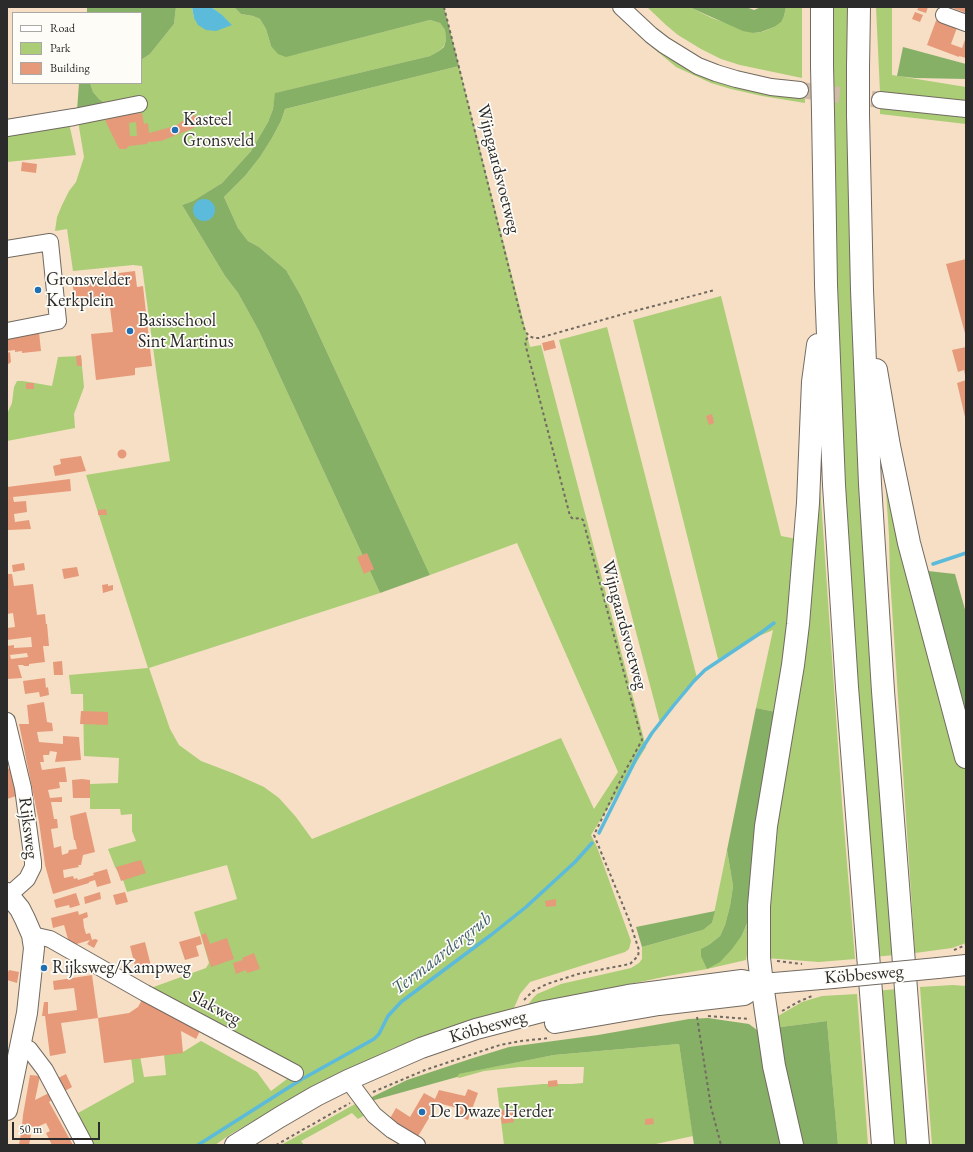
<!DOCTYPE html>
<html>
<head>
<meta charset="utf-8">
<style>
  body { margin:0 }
  #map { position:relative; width:973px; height:1152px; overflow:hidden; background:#f6dfc5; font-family:"EB Garamond",serif }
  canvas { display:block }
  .frame { position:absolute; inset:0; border:8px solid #2b2b2b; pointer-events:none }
  .legend { position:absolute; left:12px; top:12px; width:130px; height:72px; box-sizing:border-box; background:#fdfcf7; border:1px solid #a9a8a5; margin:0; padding:5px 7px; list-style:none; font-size:12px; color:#2b2b2b }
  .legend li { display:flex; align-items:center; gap:8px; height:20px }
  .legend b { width:20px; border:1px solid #a9a8a5 }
  .scale { position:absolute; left:12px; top:1122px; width:88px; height:18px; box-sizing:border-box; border:2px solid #2b2b2b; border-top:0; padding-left:5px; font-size:12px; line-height:14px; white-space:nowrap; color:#2b2b2b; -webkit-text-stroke:3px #fdfcf7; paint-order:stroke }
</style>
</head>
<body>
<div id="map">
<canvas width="973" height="1152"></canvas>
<div class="frame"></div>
<ul class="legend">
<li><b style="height:5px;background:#fff"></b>Road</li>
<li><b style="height:11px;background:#aacd76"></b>Park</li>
<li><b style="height:11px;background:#e69a7a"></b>Building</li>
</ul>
<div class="scale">50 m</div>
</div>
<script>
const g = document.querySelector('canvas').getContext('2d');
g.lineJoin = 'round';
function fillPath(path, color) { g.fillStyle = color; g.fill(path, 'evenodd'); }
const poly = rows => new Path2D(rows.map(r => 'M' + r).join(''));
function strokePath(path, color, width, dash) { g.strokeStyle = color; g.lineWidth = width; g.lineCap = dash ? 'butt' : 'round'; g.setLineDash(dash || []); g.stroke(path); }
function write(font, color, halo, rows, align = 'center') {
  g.font = font + ' "EB Garamond",serif'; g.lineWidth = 3.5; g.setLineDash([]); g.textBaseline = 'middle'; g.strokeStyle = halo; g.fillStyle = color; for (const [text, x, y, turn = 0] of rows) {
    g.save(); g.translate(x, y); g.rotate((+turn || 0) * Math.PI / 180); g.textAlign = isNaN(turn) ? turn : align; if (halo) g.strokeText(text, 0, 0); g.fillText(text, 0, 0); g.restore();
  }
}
const green = poly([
  [176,7,192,7,194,18,221,14,211,7,234,7,241,14,253,16,260,19,266,29,271,46,297,54,430,20,440,23,445,30,446,40,444,46,439,51,430,56,276,93,273,109,268,122,251,151,222,183,193,201,182,205,225,276,238,293,259,331,380,593,149,668,170,729,179,745,201,761,235,774,264,787,279,798,296,817,312,839,561,738,594,809,618,772,517,543,430,575,301,296,286,270,259,247,248,241,238,228,224,197,245,176,260,157,272,138,281,121,285,109,459,66,530,347,541,345,646,747,591,835,597,847,631,941,629,949,625,952,530,982,520,994,514,1008,428,1035,391,1049,314,1087,231,1134,215,1145,92,1145,78,1113,134,1082,131,1057,140,1056,144,1077,166,1075,164,1054,183,1052,201,1041,257,1072,271,1091,299,1070,148,989,206,968,209,963,194,912,237,899,227,865,127,892,123,880,115,867,108,849,136,841,132,831,132,814,121,815,120,809,90,809,90,784,118,783,119,758,84,756,83,694,71,694,69,675,148,668,86,475,170,461,157,377,142,266,133,265,73,271,67,229,55,231,57,217,62,205,69,191,76,182,84,157,78,121,107,105,99,99,93,92,90,83,141,83,141,60,150,54,174,24],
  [615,7,710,69,805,91,805,103,762,96,731,89,711,83,676,67,640,37],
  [647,7,689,7,712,18,753,33,762,32,774,27,784,16,786,7,802,7,802,78,740,65,721,59,701,49,678,35,666,25],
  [831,7,852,7,894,955,874,957,840,458],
  [876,7,892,7,892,75,966,87,966,103,880,92],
  [880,104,966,114,966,124,880,114],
  [69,123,76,155,7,162,7,133],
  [721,296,781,536,797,539,794,584,776,712,756,708,773,630,759,636,718,659,633,320],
  [607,327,697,678,677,699,660,723,559,340],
  [81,356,84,387,74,414,75,428,7,441,7,414,12,403,14,387,17,381,23,381,52,386,58,357],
  [883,445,966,765,966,943,952,948,915,953,890,577,889,536],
  [819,471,842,803,855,959,819,962,766,958,763,912],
  [727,850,733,886,730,906,725,925,720,936,710,944,701,949,742,935,748,921,749,944,746,960,707,969,668,976,527,1006,533,998,537,994,561,984,631,968,639,963,642,959,642,947,703,930,712,923],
  [953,985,966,986,966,1145,932,1145,920,987],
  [896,989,910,1145,887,1145,877,991],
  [857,994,868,1145,838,1145,827,1021,773,1028,778,1016,802,1002,822,996],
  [679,1044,693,1136,651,1145,504,1145,497,1088,543,1084,572,1084,583,1083,584,1067,520,1067,484,1071,459,1078,457,1077,458,1074,554,1055],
  [357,1103,365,1115,358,1119,352,1113,301,1141,304,1145,281,1145]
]);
const forest = poly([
  [87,7,176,7,174,24,150,54,141,60,141,13,87,13],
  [234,7,444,7,459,66,285,109,281,121,272,138,260,157,245,176,224,197,238,228,248,241,259,247,286,270,301,296,430,575,380,593,259,331,238,293,225,276,182,205,193,201,222,183,251,151,268,122,273,109,275,93,430,56,439,51,444,47,446,40,445,30,440,23,430,20,286,57,278,54,271,46,266,29,260,19,253,16,241,14],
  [689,7,746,7,754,10,761,7,786,7,784,16,781,22,774,27,761,32,753,33,743,31],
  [903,47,966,64,966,79,915,78,897,76],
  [79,83,90,83,93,92,99,99,107,105,77,111],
  [928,571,955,574,966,613,966,717],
  [756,708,776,712,753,853,748,921,742,935,732,949,720,962,707,969,701,956,701,949,710,944,720,936,725,925,730,906,733,886,727,850],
  [715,911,712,923,703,930,642,947,636,927],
  [708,1018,749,1024,757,1030,782,1145,694,1145,679,1044,554,1055,459,1074,457,1077,371,1101,370,1098,407,1080,470,1059,509,1047,598,1035,689,1019],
  [827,1021,838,1145,798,1145,773,1028]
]);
const water = poly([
  [192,7,211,7,221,14,232,25,216,31,206,30,198,25,194,18],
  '193 210a11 11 0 1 1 22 0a11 11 0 1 1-22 0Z'
]);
const stream = poly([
  [933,564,966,553],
  [599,833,638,755,652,733,674,705,694,681,705,670,762,632,774,623],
  [304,1078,374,1039,379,1034,388,1016,401,1002,491,935,526,907,575,862,592,843],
  [198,1145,302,1079]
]);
const building = poly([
  [919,7,928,7,926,13,917,10],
  [950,7,966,7,966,13],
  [915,12,923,15,920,22,912,19],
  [937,18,958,25,951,44,962,48,966,37,966,58,959,56,959,57,927,45],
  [138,110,139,114,142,113,144,124,148,123,149,133,175,126,183,121,186,116,190,115,196,116,198,121,197,124,194,128,161,141,148,142,147,144,129,146,126,149,120,149,118,147,105,120,122,116,122,113],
  [136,122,137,136,130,136,129,123],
  [22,162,37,164,36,173,21,171],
  [966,259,966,337,946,264],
  [135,271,137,287,143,286,152,366,135,368,135,375,96,380,91,334,113,332,109,299,75,302,72,279,119,275,119,273],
  [39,332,41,351,22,353,22,351,15,352,15,350,7,351,7,336],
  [554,340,556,348,544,351,542,343],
  [966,347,966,374,965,375,964,370,958,372,952,350],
  [10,352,11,362,7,365,7,353],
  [81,355,82,366,77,366,76,356],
  [966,380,966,417,965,417,957,383],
  [26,383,34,383,34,389,26,389],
  [712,414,714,423,709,425,706,416],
  '117.5 454a4.5 4.5 0 1 1 9 0a4.5 4.5 0 1 1-9 0Z',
  [81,456,86,471,55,476,53,466,61,464,60,459],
  [70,479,71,491,13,497,14,502,26,501,27,512,14,514,15,522,29,520,31,529,8,530,7,487],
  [106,509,107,515,98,515,98,510],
  [367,553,374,569,364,574,357,557],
  [24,563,25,570,13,572,12,565],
  [77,567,79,576,64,579,62,569],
  [7,574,12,574,14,586,33,584,37,615,45,614,46,624,47,624,49,646,43,646,45,662,29,664,29,666,24,666,23,665,18,665,22,678,7,679,7,646,14,645,14,648,32,647,31,637,7,640,7,628,15,627,13,613,7,614],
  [27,653,28,657,11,659,10,655],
  [108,584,108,586,113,585,113,590,103,593,102,585],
  [62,661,63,675,54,675,53,662],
  [45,678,46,688,48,687,49,695,40,697,39,692,25,694,23,681],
  [44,702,47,722,52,723,53,731,37,732,39,742,63,744,63,736,79,737,81,760,55,762,57,752,50,751,49,755,43,755,44,762,40,762,42,770,65,767,67,782,59,782,60,788,48,790,50,798,62,797,62,802,51,802,54,819,57,819,58,828,51,829,54,848,61,846,62,855,68,853,69,850,77,849,75,840,74,840,70,816,86,812,95,852,83,855,81,865,78,865,79,867,63,870,64,878,73,876,74,879,77,878,78,880,94,875,93,873,107,869,111,883,97,887,95,880,89,882,89,883,53,894,45,865,39,822,19,724,29,724,27,705],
  [81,711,108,712,108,725,80,724],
  [11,768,16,796,7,799,7,769],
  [82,779,90,780,90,798,73,798,72,780],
  [141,860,146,873,121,881,116,867],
  [100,892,101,899,85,904,84,897],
  [125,892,128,902,116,905,113,895],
  [76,893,80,905,70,908,69,905,56,908,54,900],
  [556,899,556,906,546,907,545,901],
  [78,911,79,915,87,912,88,917,83,919,84,927,86,934,90,933,92,940,95,939,98,940,94,948,87,944,90,940,70,946,64,925,53,928,51,918],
  [206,933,210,944,227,938,234,959,211,967,201,935],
  [200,936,202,944,196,946,199,956,185,960,179,942],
  [145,942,151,966,136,970,130,946],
  [254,953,260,969,247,973,246,970,236,974,233,963,243,960,242,958],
  [9,970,19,972,17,983,7,980,7,972,8,972],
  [92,975,98,1018,61,1023,66,1053,50,1056,45,1016,42,1016,44,1002,48,1002,48,1014,77,1010,74,988,54,990,53,981],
  [143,998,200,1031,196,1039,181,1031,183,1053,104,1063,98,1018,129,1013,138,1007],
  [66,1074,72,1087,65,1091,58,1078],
  [30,1075,40,1076,35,1100,49,1093,53,1099,49,1102,73,1145,52,1145,46,1133,50,1131,46,1123,37,1127,22,1126,23,1115],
  [557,1080,558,1086,548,1087,548,1081],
  [468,1089,478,1093,468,1120,458,1116,461,1109,438,1103,417,1138,389,1120,396,1108,410,1117,424,1093,435,1099,439,1090,465,1096],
  [513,1109,514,1122,502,1124,500,1110],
  [653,1118,654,1124,645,1125,645,1119],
  [21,1133,31,1135,29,1145,19,1145]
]);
const minorTunnel = poly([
  [800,90,880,100]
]);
const path = poly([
  [444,7,522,321,525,331,529,336,534,338,539,338,627,313,715,290],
  [954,950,966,945],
  [777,961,802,964],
  [524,1000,533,991,547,984,578,974,630,964,638,956,639,950,629,920,594,835,623,775,642,740,583,520,580,518,573,519,570,516,526,347,525,341,529,336],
  [782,1011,798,1002,812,996],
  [708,1016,750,1019],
  [697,1017,711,1107,721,1145],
  [373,1092,425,1070,500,1045,521,1041,550,1038],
  [276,1145,350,1103]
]);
const minor = poly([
  [621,7,651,35,664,45,698,66,716,73,736,79,771,87,800,90],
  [944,15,966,23],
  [880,100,966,109],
  [7,128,74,117,139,104],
  [7,249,50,242,58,321,7,331],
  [7,721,23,788,33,862,33,867,27,879,9,895],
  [32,935,50,939,145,993,295,1073],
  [20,1046,29,1049,45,1070,85,1145],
  [348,1080,374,1115,392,1130,417,1145]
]);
const major = poly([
  [7,893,20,909,25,919,32,935,34,948,27,1013,7,1110],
  [938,968,966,965],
  [555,1023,659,1005,744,995,762,984],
  [235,1145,280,1117,316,1096,348,1080,421,1048,476,1029,545,1011,628,995,742,980,762,984,833,978]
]);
const highway = poly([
  [822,66,822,7],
  [858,67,859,7],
  [823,112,826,285,834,485,847,687,883,1145],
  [858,115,862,290,870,484,883,691,918,1145],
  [876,370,889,446,909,543,966,757],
  [792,1145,774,1066,762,984,759,958,759,906,766,826,793,665,798,624,808,503,813,382,818,345]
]);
const majorBridge = poly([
  [833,978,938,968]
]);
const highwayBridge = poly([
  [822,66,823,112],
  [858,115,858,67]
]);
const markers = [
  [175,130,4,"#1f6fb2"],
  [38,290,4,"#1f6fb2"],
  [130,331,4,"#1f6fb2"],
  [44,968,4,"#1f6fb2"],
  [422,1112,4,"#1f6fb2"]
];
const poiNames = [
  ["Kasteel",183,120],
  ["Gronsveld",183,141],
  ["Gronsvelder",46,280],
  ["Kerkplein",46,301],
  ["Basisschool",138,321],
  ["Sint Martinus",138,342],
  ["Rijksweg/Kampweg",52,968],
  ["De Dwaze Herder",430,1112]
];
const streetNames = [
  ["Wijngaardsvoetweg",498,169,76],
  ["Wijngaardsvoetweg",624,625,75],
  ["Rijksweg",28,828,83],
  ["Köbbesweg",864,975,-5],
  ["Slakweg",215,1008,28],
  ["Köbbesweg",488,1027,-16]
];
const waterNames = [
  ["Termaardergrub",442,954,-38]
];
fillPath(green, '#aacd76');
fillPath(forest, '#87b067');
fillPath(water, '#5cbbda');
strokePath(stream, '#5cbbda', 3.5);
fillPath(building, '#e69a7a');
strokePath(minorTunnel, '#cdbba6', 16, [16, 8]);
strokePath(minor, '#726a61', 18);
strokePath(major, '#726a61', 22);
strokePath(highway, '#726a61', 24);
strokePath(path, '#726a61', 2, [3, 3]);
strokePath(minor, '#fff', 16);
strokePath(major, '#fff', 20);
strokePath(highway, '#fff', 22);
strokePath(majorBridge, '#726a61', 22, []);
strokePath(highwayBridge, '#726a61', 24, []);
strokePath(majorBridge, '#fff', 20);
strokePath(highwayBridge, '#fff', 22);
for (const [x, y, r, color] of markers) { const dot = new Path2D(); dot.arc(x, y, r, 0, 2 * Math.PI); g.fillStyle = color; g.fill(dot); strokePath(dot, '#fdfcf7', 1.5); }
write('18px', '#2b2b2b', '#fdfcf7', poiNames, 'left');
write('18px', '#2b2b2b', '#fdfcf7', streetNames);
write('italic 19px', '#3c5d68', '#fdfcf7', waterNames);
</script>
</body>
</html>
